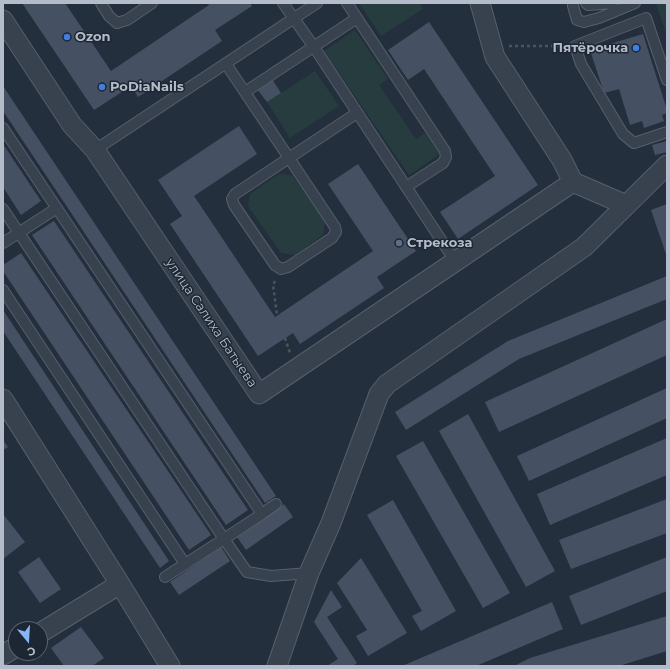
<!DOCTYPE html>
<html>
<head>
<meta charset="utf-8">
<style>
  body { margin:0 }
  #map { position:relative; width:670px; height:669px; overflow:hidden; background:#242f3e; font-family:Montserrat,sans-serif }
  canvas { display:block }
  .frame { position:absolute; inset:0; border:4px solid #b4bcc9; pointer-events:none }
  .north { position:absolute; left:8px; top:621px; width:40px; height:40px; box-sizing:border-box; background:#1d2633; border:1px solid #59626f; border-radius:50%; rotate:162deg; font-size:11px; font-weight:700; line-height:16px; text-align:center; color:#b4bcc9 }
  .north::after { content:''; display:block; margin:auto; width:14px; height:18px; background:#8ab4f8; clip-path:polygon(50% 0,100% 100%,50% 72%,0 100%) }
</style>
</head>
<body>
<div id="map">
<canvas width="670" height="669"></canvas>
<div class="frame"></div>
<div class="north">С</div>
</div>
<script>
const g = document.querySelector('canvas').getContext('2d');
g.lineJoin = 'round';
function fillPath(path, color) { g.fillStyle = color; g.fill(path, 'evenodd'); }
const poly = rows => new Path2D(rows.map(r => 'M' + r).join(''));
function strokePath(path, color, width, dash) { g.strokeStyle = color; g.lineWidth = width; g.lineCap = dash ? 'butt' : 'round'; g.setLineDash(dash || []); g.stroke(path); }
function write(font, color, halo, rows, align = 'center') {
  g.font = font + ' Montserrat,sans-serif'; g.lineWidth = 3; g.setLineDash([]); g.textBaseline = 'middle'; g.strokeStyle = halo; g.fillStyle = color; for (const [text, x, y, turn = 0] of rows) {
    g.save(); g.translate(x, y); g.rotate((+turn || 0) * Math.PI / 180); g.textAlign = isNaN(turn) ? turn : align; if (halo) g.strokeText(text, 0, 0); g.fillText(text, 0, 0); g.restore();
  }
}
const green = poly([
  [359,3,419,3,423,9,381,36],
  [656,3,667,3,667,36],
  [355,30,388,79,379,85,416,139,425,133,440,154,409,175,324,51],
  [315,71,339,106,290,138,267,102],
  [279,174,292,175,325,222,323,235,295,255,281,253,248,206,250,194]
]);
const building = poly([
  [22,3,65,3,111,71,209,5,208,3,250,3,252,6,215,30,222,41,138,97,131,86,94,110],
  [429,22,538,185,458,239,440,212,495,176,424,69,408,80,388,50],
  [643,34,667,110,667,113,662,115,664,121,644,128,642,121,630,125,619,89,604,93,590,50],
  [272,79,281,93,267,102,257,89],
  [3,86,276,496,265,503,3,111],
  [239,126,257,154,194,196,275,317,373,251,328,184,358,164,416,251,377,277,384,288,300,344,293,333,258,356,170,224,182,216,158,180],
  [667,141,667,152,655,155,652,145],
  [3,144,41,201,21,215,3,187],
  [667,204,667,257,651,210],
  [54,221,248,510,226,525,32,235],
  [21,253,211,535,189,550,3,271,3,265],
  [667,276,667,299,519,359,406,430,395,412,508,341],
  [3,310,169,561,160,568,3,331],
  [667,319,667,355,499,432,485,402],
  [667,388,667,418,529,481,517,456],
  [468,414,555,571,526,587,439,431],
  [667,438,667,475,550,525,537,494],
  [3,440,8,447,3,450],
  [423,441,510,593,483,608,396,456],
  [667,499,667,533,571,569,559,540],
  [393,500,456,611,421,631,412,616,422,611,367,515],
  [284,504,293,517,246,550,237,537],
  [3,514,25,542,3,559],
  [221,547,230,561,179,595,170,582],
  [39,557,61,589,40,603,18,572],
  [667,557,667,591,581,625,569,596],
  [361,558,407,633,368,656,356,636,367,630,337,583],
  [331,590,342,607,327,617,357,663,353,666,327,666,338,659,314,622],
  [552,602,563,629,476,666,402,666],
  [667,616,667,651,619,666,514,666,530,658],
  [81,627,104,658,92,666,64,666,51,648]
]);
const path = poly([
  [509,46,564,46],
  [275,281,273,285,277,315],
  [285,338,290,353]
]);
const lane = poly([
  [101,3,109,16,117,23,127,20,152,3],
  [283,3,314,47,455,261],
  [347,3,445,151,446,157,443,163,406,187],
  [573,3,573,6,577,20,584,22,599,18,635,3],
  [586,3,588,5,612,3],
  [226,64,289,158,335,227,336,232,332,238,288,267,281,269,275,265,234,205,232,199,235,194,289,158,357,113],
  [667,80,646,18,575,46,581,64,623,134,634,143,667,132],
  [245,92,357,18],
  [3,128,262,514,276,504],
  [95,150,317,3],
  [3,209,224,539,262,514],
  [3,243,57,208],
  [3,290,185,564,224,539,247,572,271,576,309,573],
  [165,577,185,564]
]);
const street = poly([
  [480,3,495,57,562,160,573,182,626,205],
  [3,20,72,125,95,150,259,394,573,182],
  [3,399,120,584,170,666],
  [40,633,120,584],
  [3,655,16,647],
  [277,666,309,573,331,523,379,394,387,384,584,247,667,165]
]);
const markers = [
  [67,37,4,"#3f7fe0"],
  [636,48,4,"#3f7fe0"],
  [102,87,4,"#3f7fe0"],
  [399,243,4,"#5c6f8a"]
];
const poiNames = [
  ["Ozon",75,37],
  ["Пятёрочка",628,48,"right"],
  ["PoDiaNails",110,87],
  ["Стрекоза",407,243]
];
const streetNames = [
  ["улица Салиха Батыева",211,323,56]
];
fillPath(green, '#263c3f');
fillPath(building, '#455162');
strokePath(lane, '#565f6c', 12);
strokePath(street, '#565f6c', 21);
strokePath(path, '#44595c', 2.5, [3, 3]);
strokePath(lane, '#38414e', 10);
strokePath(street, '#38414e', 19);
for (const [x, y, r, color] of markers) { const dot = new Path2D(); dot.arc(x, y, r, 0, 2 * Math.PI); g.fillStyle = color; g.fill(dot); strokePath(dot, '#1d2633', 1.5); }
write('bold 13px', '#b4bcc9', '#1d2633', poiNames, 'left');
write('13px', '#b4bcc9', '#1d2633', streetNames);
</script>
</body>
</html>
